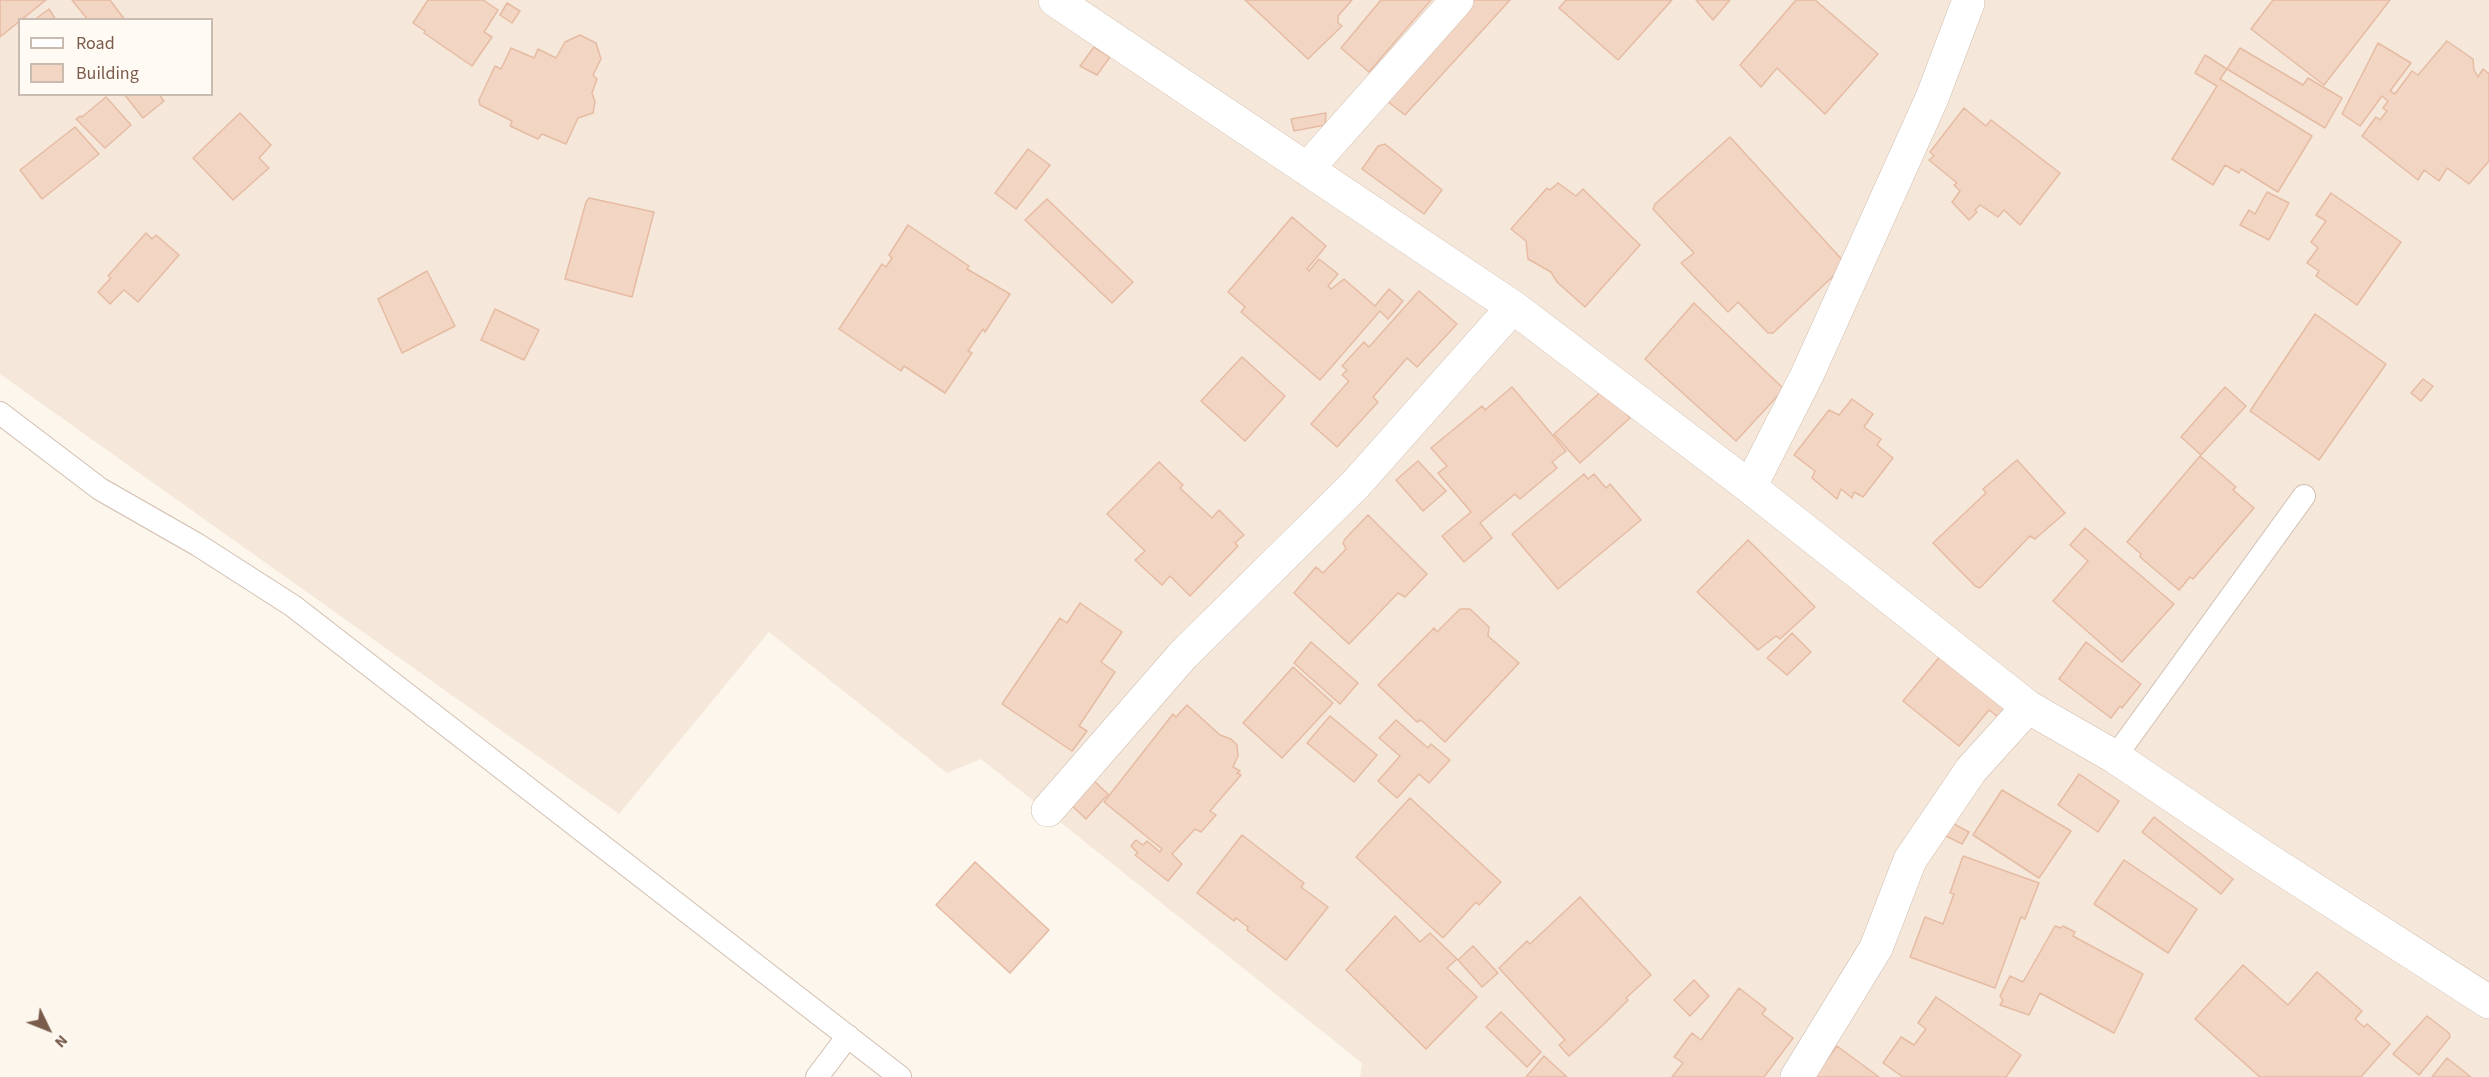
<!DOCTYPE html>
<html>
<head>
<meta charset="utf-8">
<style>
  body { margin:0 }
  #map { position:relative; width:2489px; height:1077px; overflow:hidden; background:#fdf6ec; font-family:"Source Sans 3",sans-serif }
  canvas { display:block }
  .legend { position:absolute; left:18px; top:18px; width:195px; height:78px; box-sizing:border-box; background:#fffaf3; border:2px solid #cabbb1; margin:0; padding:8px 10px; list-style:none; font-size:18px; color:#7a5c4d }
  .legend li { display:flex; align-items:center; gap:12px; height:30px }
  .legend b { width:30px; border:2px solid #cabbb1 }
  .north { position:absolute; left:18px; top:999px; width:60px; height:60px; -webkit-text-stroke:4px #fffaf3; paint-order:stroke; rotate:133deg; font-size:16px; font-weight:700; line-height:24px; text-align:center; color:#7a5c4d }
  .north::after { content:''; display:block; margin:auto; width:21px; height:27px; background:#7a5c4d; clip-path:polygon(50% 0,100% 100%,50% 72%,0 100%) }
</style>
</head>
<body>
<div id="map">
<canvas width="2489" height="1077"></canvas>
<ul class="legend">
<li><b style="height:8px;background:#fff"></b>Road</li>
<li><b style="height:16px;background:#f3d5c3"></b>Building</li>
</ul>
<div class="north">N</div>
</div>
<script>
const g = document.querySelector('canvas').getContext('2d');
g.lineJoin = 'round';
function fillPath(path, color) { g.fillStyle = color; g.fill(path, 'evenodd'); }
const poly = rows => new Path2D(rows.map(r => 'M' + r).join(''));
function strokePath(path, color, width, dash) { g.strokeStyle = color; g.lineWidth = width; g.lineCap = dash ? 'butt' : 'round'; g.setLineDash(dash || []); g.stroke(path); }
const residential = poly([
  [0,0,2489,0,2489,1077,1360,1077,1362,1063,981,759,947,773,769,632,619,814,0,374],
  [20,20,212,20,212,94,20,94]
]);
const building = poly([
  [0,0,46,0,0,37,0,0],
  [72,0,110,0,125,20,88,20,72,0],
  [428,0,483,0,498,10,484,32,492,37,472,66,424,33,425,31,413,23,428,0],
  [1245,0,1352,0,1338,16,1338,23,1342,26,1308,59,1245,0],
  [1381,0,1431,0,1369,72,1341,48,1381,0],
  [1470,0,1510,0,1405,115,1383,98,1470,0],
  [1566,0,1672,0,1618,60,1559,8,1566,0],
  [1696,0,1730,0,1713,20,1696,0],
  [1796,0,1815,0,1878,54,1825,114,1777,68,1761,87,1740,65,1796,0],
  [2273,0,2390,0,2324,85,2251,29,2273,0],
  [507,3,520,11,512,23,500,15,507,3],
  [49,9,56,20,34,20,49,9],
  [580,35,596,43,601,59,593,75,597,79,592,93,595,102,593,113,578,118,566,144,542,134,538,139,510,126,512,121,480,105,479,100,495,66,501,69,511,48,534,58,538,49,556,58,565,42,580,35],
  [2447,41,2473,59,2474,70,2478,77,2483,69,2489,74,2489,161,2469,184,2447,168,2439,181,2424,170,2418,180,2362,136,2376,117,2380,120,2387,111,2383,108,2388,101,2382,96,2360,126,2342,114,2378,43,2411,63,2390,91,2395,94,2412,71,2418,75,2447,41],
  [1094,47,1110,57,1097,75,1080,66,1094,47],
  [2240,48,2303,85,2308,78,2342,98,2325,128,2227,69,2240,48],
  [2205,55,2227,69,2220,79,2312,136,2278,192,2241,169,2239,173,2225,165,2213,185,2172,159,2217,86,2195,73,2205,55],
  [124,94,159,94,164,101,143,118,124,94],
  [106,97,131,125,105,148,76,119,80,116,82,117,106,97],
  [1964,108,1986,126,1991,120,2060,173,2020,225,2004,210,1998,217,1980,205,1975,210,1977,212,1969,220,1952,202,1960,191,1954,185,1957,183,1929,160,1934,156,1930,152,1964,108],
  [240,113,271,145,259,158,269,168,233,200,193,158,240,113],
  [1326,113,1325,125,1294,131,1291,119,1326,113],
  [75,127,99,154,42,199,20,170,75,127],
  [1730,137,1846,264,1773,333,1768,333,1738,302,1728,312,1681,263,1694,253,1653,209,1655,204,1730,137],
  [1385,144,1442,190,1424,214,1362,169,1378,146,1385,144],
  [1028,149,1050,165,1016,209,995,193,1028,149],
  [1558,183,1576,196,1583,189,1640,245,1585,307,1557,282,1551,272,1528,259,1526,241,1511,229,1547,188,1550,190,1558,183],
  [2267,192,2289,203,2269,240,2240,225,2249,210,2255,214,2267,192],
  [2331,193,2401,242,2357,305,2316,276,2319,271,2307,263,2318,248,2311,242,2326,221,2316,215,2331,193],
  [589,198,654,212,632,297,565,279,586,202,589,198],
  [1047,199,1133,282,1112,303,1025,220,1047,199],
  [1292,217,1326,246,1307,269,1309,271,1319,259,1338,274,1328,286,1331,289,1344,279,1375,306,1389,289,1403,301,1388,319,1380,311,1320,380,1241,312,1245,307,1228,292,1292,217],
  [908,225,969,266,967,269,1010,294,985,332,983,329,968,351,972,353,945,393,904,366,901,371,839,329,882,264,886,267,892,258,889,255,908,225],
  [146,233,152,239,156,235,179,255,138,302,124,290,110,304,98,292,111,278,108,276,146,233],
  [427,271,455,326,402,353,378,299,427,271],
  [1419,291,1457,324,1417,367,1407,358,1373,397,1378,402,1337,447,1311,424,1349,381,1342,375,1347,370,1342,366,1364,342,1369,347,1419,291],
  [1694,303,1784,389,1736,441,1645,359,1694,303],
  [495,309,539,330,524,360,481,340,495,309],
  [2315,314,2386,364,2319,460,2250,411,2315,314],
  [1242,357,1285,396,1245,441,1201,401,1242,357],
  [2423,379,2433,386,2421,401,2411,393,2423,379],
  [1512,387,1566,451,1552,462,1557,468,1520,499,1515,494,1480,523,1492,538,1464,562,1442,536,1471,512,1438,473,1447,466,1431,448,1482,406,1485,410,1512,387],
  [2225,387,2246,406,2201,455,2181,437,2225,387],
  [1604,389,1630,418,1580,463,1554,434,1604,389],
  [1852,399,1873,414,1864,427,1881,439,1877,445,1893,458,1863,497,1854,492,1852,498,1841,489,1837,499,1812,478,1815,471,1794,455,1829,410,1839,415,1852,399],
  [2200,456,2236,487,2233,490,2254,508,2193,579,2190,577,2179,590,2140,557,2141,554,2127,542,2200,456],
  [2017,460,2065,513,2035,539,2030,536,1980,588,1975,586,1933,543,1986,493,1983,489,2017,460],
  [1418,461,1446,491,1423,511,1396,480,1418,461],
  [1159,462,1183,485,1180,488,1212,518,1219,510,1244,535,1235,543,1238,546,1190,596,1170,576,1162,585,1135,560,1145,551,1107,514,1159,462],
  [1584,474,1588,479,1594,474,1606,488,1610,484,1641,520,1558,589,1512,534,1584,474],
  [1368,515,1427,574,1405,597,1398,593,1349,644,1294,593,1316,567,1323,573,1346,549,1343,543,1345,539,1368,515],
  [2085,528,2174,604,2122,662,2053,601,2088,561,2070,545,2085,528],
  [1748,540,1815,607,1780,639,1776,636,1758,650,1697,592,1748,540],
  [1080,603,1122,632,1101,662,1115,672,1079,726,1087,731,1072,751,1002,704,1060,618,1067,623,1080,603],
  [1460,609,1470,609,1489,627,1488,636,1519,663,1445,742,1421,720,1417,722,1378,685,1434,628,1437,632,1460,609],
  [1792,633,1811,652,1787,675,1767,658,1792,633],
  [1311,642,1358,683,1340,704,1294,663,1311,642],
  [2086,642,2141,684,2122,708,2120,706,2111,718,2059,679,2086,642],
  [1942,654,2023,705,2007,724,1989,710,1959,746,1903,701,1942,654],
  [1293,667,1333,703,1282,758,1243,723,1293,667],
  [1187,705,1220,735,1231,739,1237,745,1238,756,1233,767,1240,771,1237,773,1241,775,1210,811,1216,815,1201,832,1195,829,1172,854,1182,864,1168,881,1135,855,1138,853,1131,846,1136,840,1143,845,1147,841,1160,852,1162,849,1104,802,1173,714,1176,717,1187,705],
  [1330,716,1377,755,1354,782,1307,743,1330,716],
  [1396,720,1428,748,1431,744,1450,760,1429,783,1419,774,1397,798,1378,781,1400,756,1379,738,1396,720],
  [2079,774,2119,801,2098,832,2058,805,2079,774],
  [1091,778,1108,794,1086,819,1068,802,1091,778],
  [2002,790,2071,831,2039,878,1973,835,2002,790],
  [1410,798,1501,882,1479,905,1476,902,1443,938,1356,857,1410,798],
  [2154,817,2233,879,2221,894,2142,832,2154,817],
  [1952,823,1969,832,1962,844,1944,835,1952,823],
  [1242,835,1304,883,1301,887,1328,907,1286,960,1247,930,1248,927,1236,918,1234,921,1197,893,1242,835],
  [1963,856,2039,883,2025,919,2021,917,1995,988,1910,957,1925,917,1943,924,1954,894,1950,893,1963,856],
  [2124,860,2197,909,2168,953,2094,904,2124,860],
  [975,862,1049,930,1010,973,936,905,975,862],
  [1580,897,1651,975,1626,998,1628,1000,1604,1024,1569,1056,1559,1045,1565,1040,1499,968,1527,941,1530,944,1580,897],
  [1395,916,1420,942,1430,933,1457,959,1447,968,1477,997,1426,1049,1346,970,1395,916],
  [2055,926,2061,928,2063,926,2075,932,2073,936,2143,974,2114,1033,2040,993,2029,1015,2000,1005,2003,1000,2000,996,2010,976,2023,982,2055,926],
  [1473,946,1498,973,1482,987,1458,960,1473,946],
  [2243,965,2288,1005,2317,972,2362,1011,2355,1019,2364,1027,2367,1024,2390,1044,2361,1077,2260,1077,2195,1019,2243,965],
  [1694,980,1709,996,1690,1016,1674,1000,1694,980],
  [1739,988,1766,1009,1762,1014,1793,1038,1764,1077,1672,1077,1683,1063,1674,1057,1692,1033,1701,1040,1739,988],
  [1936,997,2021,1055,2006,1077,1903,1077,1883,1063,1901,1037,1914,1045,1926,1029,1918,1023,1936,997],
  [1501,1012,1541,1052,1527,1067,1486,1027,1501,1012],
  [2427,1016,2449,1033,2450,1037,2419,1075,2393,1054,2427,1016],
  [1837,1046,1879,1077,1814,1077,1837,1046],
  [1544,1056,1567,1077,1526,1077,1544,1056],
  [2447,1058,2471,1077,2432,1077,2447,1058]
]);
const lane = poly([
  [0,413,100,489,198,545,293,606,900,1077],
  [2115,757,2304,496],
  [817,1077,848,1036]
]);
const street = poly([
  [1055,0,1513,307,1750,487,2028,707,2115,757,2265,858,2489,1002],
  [1307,169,1457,0],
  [1750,487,1807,375,1932,98,1968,3],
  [1048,810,1183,655,1356,484,1513,307],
  [1797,1077,1876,948,1910,860,1971,770,2028,707]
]);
fillPath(residential, '#f5e8da');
fillPath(building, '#f3d5c3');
strokePath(building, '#e6bba3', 1.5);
strokePath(lane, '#d1beb0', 24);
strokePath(street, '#d1beb0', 34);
strokePath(lane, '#fff', 22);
strokePath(street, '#fff', 33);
</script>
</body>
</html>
